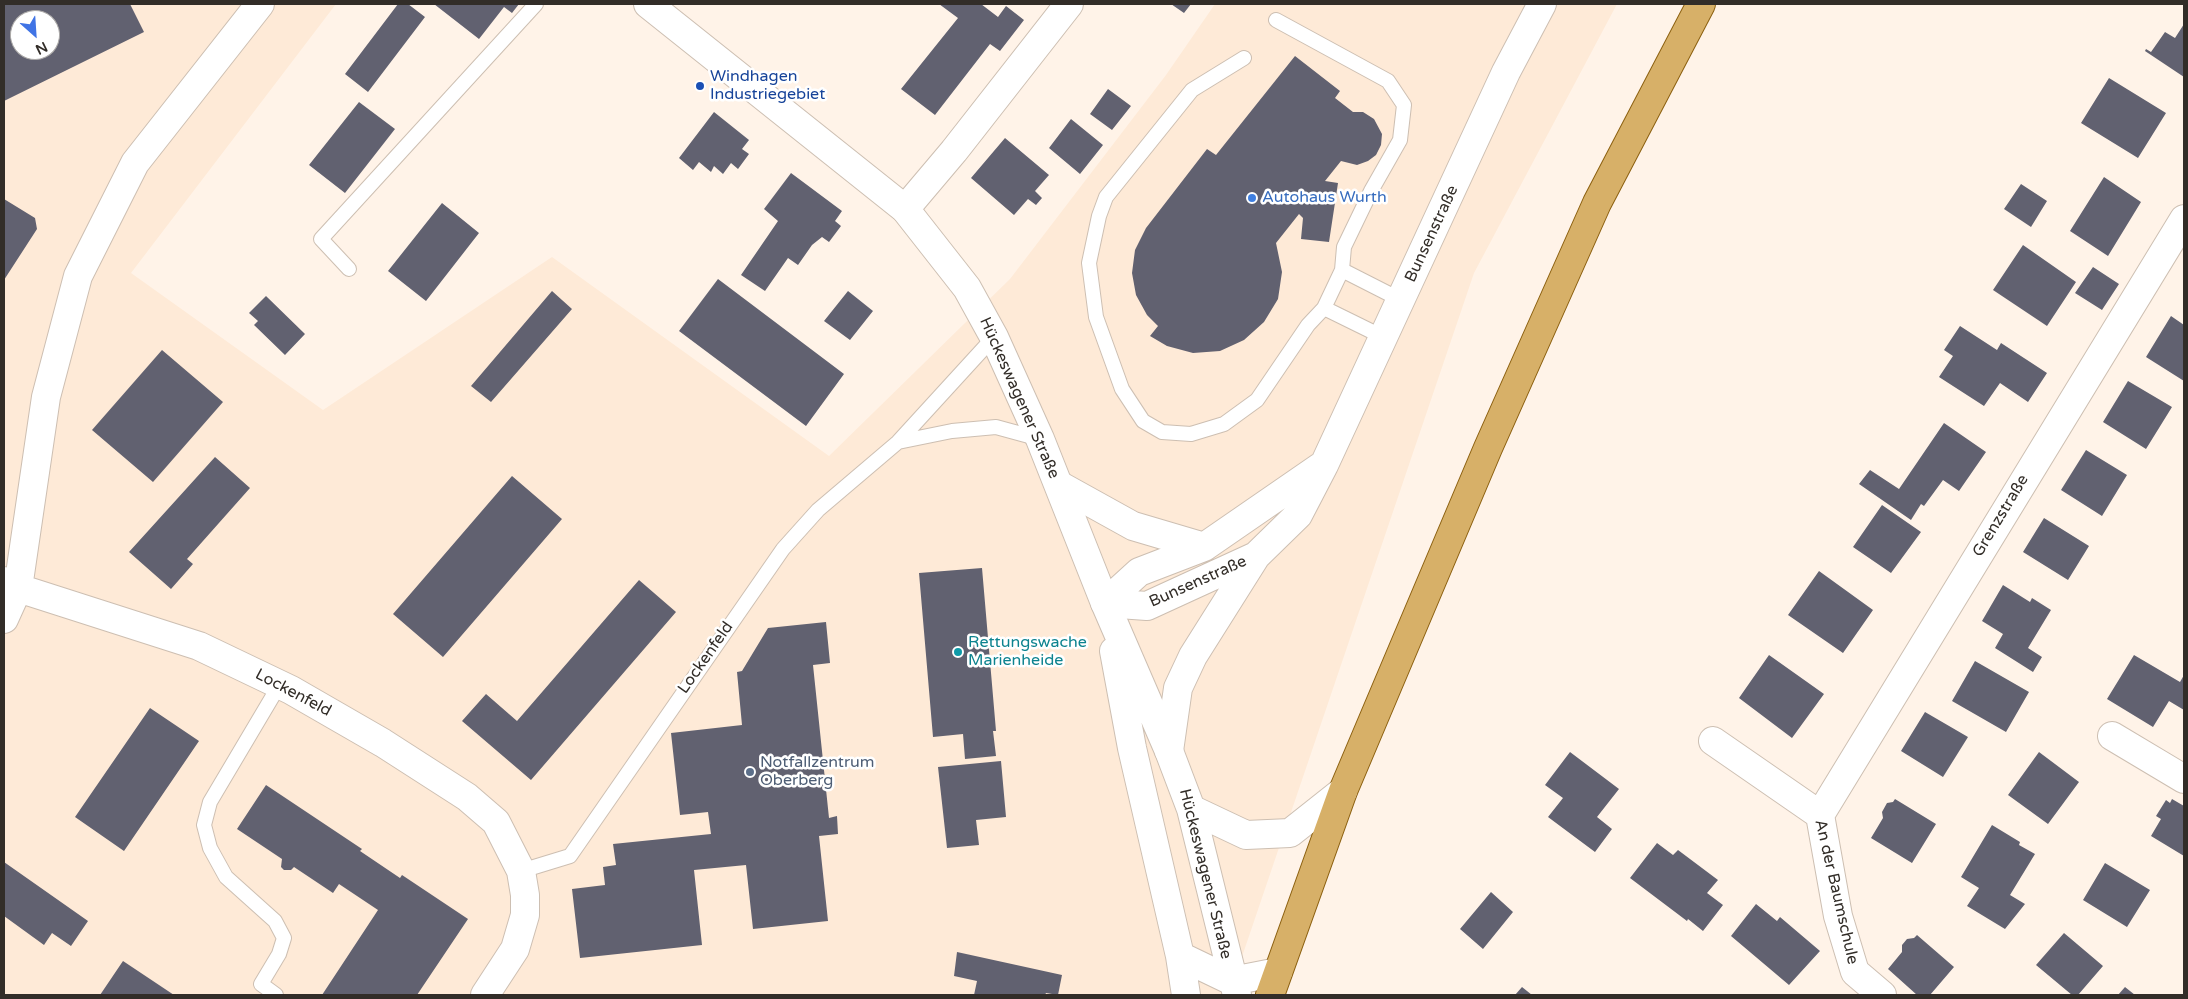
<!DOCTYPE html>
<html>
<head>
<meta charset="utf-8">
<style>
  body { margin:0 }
  #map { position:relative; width:2188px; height:999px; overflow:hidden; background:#fff3e8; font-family:"Varela Round",sans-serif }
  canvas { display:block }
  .frame { position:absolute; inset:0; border:5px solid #322d28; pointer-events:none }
  .north { position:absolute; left:10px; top:10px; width:50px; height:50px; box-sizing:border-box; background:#fff; border:1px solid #adaba9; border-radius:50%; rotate:154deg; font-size:14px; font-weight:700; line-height:20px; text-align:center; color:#322d28 }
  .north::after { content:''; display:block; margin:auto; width:18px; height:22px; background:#4074e5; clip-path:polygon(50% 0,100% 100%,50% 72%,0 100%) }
</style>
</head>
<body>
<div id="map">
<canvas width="2188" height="999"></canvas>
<div class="frame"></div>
<div class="north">N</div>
</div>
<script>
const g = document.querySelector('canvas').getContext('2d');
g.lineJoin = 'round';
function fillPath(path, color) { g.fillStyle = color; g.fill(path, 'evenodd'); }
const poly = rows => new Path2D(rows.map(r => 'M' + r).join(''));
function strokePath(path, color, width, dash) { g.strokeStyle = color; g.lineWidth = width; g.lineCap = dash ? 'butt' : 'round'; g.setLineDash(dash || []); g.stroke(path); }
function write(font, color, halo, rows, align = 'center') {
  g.font = font + ' "Varela Round",sans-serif'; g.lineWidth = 5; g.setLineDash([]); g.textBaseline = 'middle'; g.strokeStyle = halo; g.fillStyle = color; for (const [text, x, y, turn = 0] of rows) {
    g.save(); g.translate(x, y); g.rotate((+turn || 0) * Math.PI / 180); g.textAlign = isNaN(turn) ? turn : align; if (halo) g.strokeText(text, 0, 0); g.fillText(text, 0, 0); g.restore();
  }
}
const built = poly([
  [4,4,336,4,131,273,323,410,552,257,829,456,1010,279,1166,75,1215,4,1617,4,1474,273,1229,995,4,995],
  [20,20,50,20,50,50,20,50]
]);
const building = poly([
  [4,4,130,4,144,32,4,101],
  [20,20,50,20,50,50,20,50],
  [398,4,408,4,425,17,368,92,345,74],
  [434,4,519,4,512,13,504,7,479,39],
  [939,4,981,4,998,17,1006,6,1024,20,1000,51,990,44,935,115,901,89,958,18],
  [1171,4,1191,4,1184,13],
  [2184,24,2184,77,2145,51,2146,49,2151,52,2165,32,2175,38],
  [1295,56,1340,91,1335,98,1353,112,1363,112,1374,119,1382,134,1381,145,1376,155,1368,161,1357,165,1341,161,1325,181,1338,183,1329,242,1301,239,1303,218,1299,214,1276,243,1282,272,1278,299,1264,322,1244,340,1220,351,1193,353,1167,346,1150,336,1158,326,1147,315,1136,295,1132,273,1135,250,1146,228,1207,149,1216,155],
  [2109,78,2166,113,2138,158,2081,123],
  [1108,89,1131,106,1112,130,1090,114],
  [359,102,395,129,345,193,309,165],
  [714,112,749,140,742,149,749,154,738,169,731,163,723,174,714,166,711,172,699,162,693,170,679,158],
  [1071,119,1103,145,1080,174,1049,148],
  [1005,138,1049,175,1035,191,1042,198,1036,205,1028,199,1014,215,971,178],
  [791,173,842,211,835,221,841,226,829,242,822,237,812,245,798,265,788,258,765,291,741,275,778,221,764,209],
  [2104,177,2141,202,2108,256,2070,231],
  [2021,184,2047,201,2031,227,2004,209],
  [4,199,35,218,37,229,4,280],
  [442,203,479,233,426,301,388,271],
  [2023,245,2076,282,2047,326,1993,290],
  [2093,267,2119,284,2102,310,2075,293],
  [718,279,844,374,806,426,679,331],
  [552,291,572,309,491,402,471,386],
  [848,291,873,311,850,340,824,321],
  [266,296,305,334,285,355,254,325,258,321,249,313],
  [2171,316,2184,325,2184,381,2146,357],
  [1960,326,1997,350,2001,343,2047,373,2028,402,2000,383,1984,406,1939,377,1953,356,1944,350],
  [162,350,223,402,153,482,92,430],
  [2128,381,2172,407,2146,449,2103,422],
  [1944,423,1986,452,1959,491,1943,480,1924,506,1921,504,1911,520,1859,484,1870,470,1899,489],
  [2086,450,2127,475,2102,516,2061,490],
  [215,457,250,488,187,559,193,564,171,589,129,552],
  [512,476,562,519,443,657,393,614],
  [1882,505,1921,532,1891,573,1853,547],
  [2044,518,2089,546,2068,580,2023,552],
  [982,568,996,731,993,731,996,756,965,759,963,734,933,737,919,573],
  [1819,571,1873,610,1843,653,1788,615],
  [639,580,676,612,531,780,462,721,486,694,517,721],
  [2003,585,2030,602,2032,598,2051,610,2028,648,2042,657,2033,672,1995,648,2003,634,1982,621],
  [826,622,830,663,813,665,829,818,837,816,838,834,819,836,828,921,753,929,746,865,694,870,702,945,580,958,572,889,605,885,603,867,616,865,613,844,711,834,708,812,680,815,671,733,742,725,737,672,742,671,768,628],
  [1769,655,1824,694,1792,738,1739,698],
  [2134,655,2180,682,2184,675,2184,710,2169,701,2153,727,2107,699],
  [1975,661,2029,692,2006,732,1952,701],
  [150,708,199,741,124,851,75,817],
  [1925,712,1968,737,1943,777,1901,751],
  [1570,752,1619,789,1597,817,1612,829,1595,852,1548,817,1563,798,1545,785],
  [2039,752,2079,782,2048,824,2008,795],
  [1001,761,1006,817,976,820,979,845,947,848,938,767],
  [266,785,362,849,360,851,400,878,402,875,468,919,417,995,322,995,378,910,339,884,333,893,294,867,291,870,284,870,281,867,282,859,237,829],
  [1895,799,1936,824,1912,863,1871,838,1883,818,1882,812,1887,803,1893,802],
  [2172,799,2184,806,2184,856,2151,836,2161,819,2156,816,2166,800,2170,803],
  [1992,825,2020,842,2019,845,2035,854,2010,895,2025,904,2005,929,1967,906,1979,888,1961,877],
  [1657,843,1673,855,1678,850,1718,880,1707,893,1723,905,1703,931,1688,919,1687,921,1630,878],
  [4,862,88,921,71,946,52,933,44,945,4,916],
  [2105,863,2150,890,2127,927,2083,900],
  [1491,892,1513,912,1483,949,1460,929],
  [1756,904,1777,921,1780,917,1820,951,1789,985,1731,936],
  [2064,933,2103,966,2078,995,2072,995,2036,965],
  [1917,935,1954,967,1930,995,1917,995,1888,969,1902,952,1902,945,1907,939,1914,938],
  [957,952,1062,975,1058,995,1046,993,1045,995,974,995,977,981,954,976],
  [123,961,174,995,100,995],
  [1522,987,1532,995,1515,995],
  [2125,987,2135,995,2118,995]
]);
const service = poly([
  [1244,58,1192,90,1106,197,1099,216,1089,263,1096,317,1122,389,1143,421,1162,432,1191,434,1224,424,1257,400,1308,325,1324,308,1342,270,1344,247,1371,191,1400,140,1404,105,1388,81,1276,20],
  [349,269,321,239,536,4],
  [1342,270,1401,300],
  [1324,308,1383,337],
  [898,442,952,431,996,427,1040,439],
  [521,871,570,856,783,549,818,510,898,442,994,337],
  [276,995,261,984,279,954,284,938,275,921,226,877,210,848,204,825,210,802,280,684]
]);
const minor = poly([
  [905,209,954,151,1069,4],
  [1059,485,1133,526,1204,547],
  [4,581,18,588,199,646,291,690,383,743,467,797,496,822,521,871,525,895,525,915,515,949,485,995],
  [1105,603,1147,606,1256,556,1298,515,1324,465,1506,72,1542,4],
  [1105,603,1139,572,1204,547,1320,467],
  [4,619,18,588,46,397,78,276,135,163,260,4],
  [2112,736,2184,779],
  [1713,741,1820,815,1838,916,1855,972,1882,995],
  [1169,751,1178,688,1193,656,1256,556],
  [1820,815,2184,219]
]);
const tertiary = poly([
  [648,4,905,209,967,288,994,337,1040,439,1105,603,1169,751,1191,809,1237,995],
  [1114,651,1132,748,1180,956,1186,995],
  [1191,809,1246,835,1290,833,1343,791],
  [1180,956,1232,981,1278,972]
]);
const primary = poly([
  [1270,995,1343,791,1488,448,1597,203,1701,4]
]);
const markers = [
  [700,86,5,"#1a4fb4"],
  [1252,198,5,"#3f7fe0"],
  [958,652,5,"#0f9aa8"],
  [750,772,5,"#5c6f8a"]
];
const transitNames = [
  ["Windhagen",710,77],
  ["Industriegebiet",710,95]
];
const shopNames = [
  ["Autohaus Wurth",1262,198]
];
const streetNames = [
  ["Bunsenstraße",1432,234,-65],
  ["Hückeswagener Straße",1019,398,66],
  ["Grenzstraße",2001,516,-59],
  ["Bunsenstraße",1198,582,-24],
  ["Lockenfeld",706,658,-55],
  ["Lockenfeld",293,693,28],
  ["Hückeswagener Straße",1205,874,76],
  ["An der Baumschule",1836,892,77]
];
const cultureNames = [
  ["Rettungswache",968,643],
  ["Marienheide",968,661]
];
const serviceNames = [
  ["Notfallzentrum",760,763],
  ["Oberberg",760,781]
];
fillPath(built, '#feead7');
fillPath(building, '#616170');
strokePath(service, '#cdbfb2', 16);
strokePath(minor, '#cdbfb2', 30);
strokePath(tertiary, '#cdbfb2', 30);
strokePath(primary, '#8c6010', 30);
strokePath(service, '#fff', 14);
strokePath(minor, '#fff', 28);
strokePath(tertiary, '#fff', 28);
strokePath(primary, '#d7b068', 28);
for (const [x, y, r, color] of markers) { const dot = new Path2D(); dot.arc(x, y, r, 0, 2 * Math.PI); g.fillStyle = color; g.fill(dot); strokePath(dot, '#fff', 2); }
write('16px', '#164399', '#fff', transitNames, 'left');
write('16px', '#366cbe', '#fff', shopNames, 'left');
write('16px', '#322d28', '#fff', streetNames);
write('16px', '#0d838f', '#fff', cultureNames, 'left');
write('16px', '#4e5e75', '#fff', serviceNames, 'left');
</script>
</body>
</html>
